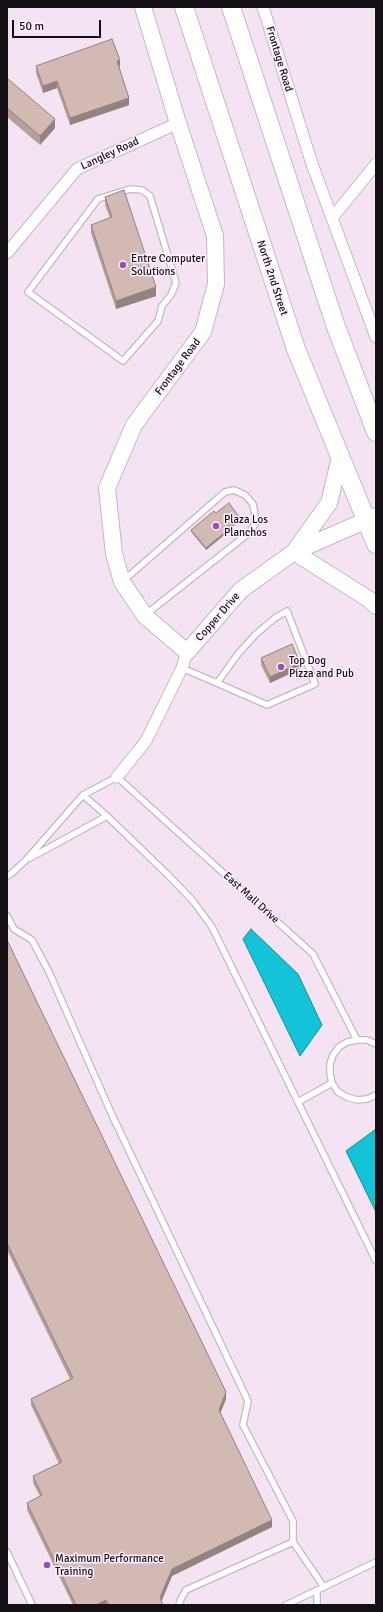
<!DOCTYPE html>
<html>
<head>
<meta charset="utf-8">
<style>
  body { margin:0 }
  #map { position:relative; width:383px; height:1612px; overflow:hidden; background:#f4e3f3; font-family:Signika,sans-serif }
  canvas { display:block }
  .frame { position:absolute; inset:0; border:8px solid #151015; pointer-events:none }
  .scale { position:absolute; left:12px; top:20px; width:89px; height:18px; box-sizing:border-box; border:2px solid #151015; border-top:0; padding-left:5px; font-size:12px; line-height:14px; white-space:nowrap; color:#151015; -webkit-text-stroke:3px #fff1ff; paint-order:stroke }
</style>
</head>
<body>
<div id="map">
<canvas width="383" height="1612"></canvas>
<div class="frame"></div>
<div class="scale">50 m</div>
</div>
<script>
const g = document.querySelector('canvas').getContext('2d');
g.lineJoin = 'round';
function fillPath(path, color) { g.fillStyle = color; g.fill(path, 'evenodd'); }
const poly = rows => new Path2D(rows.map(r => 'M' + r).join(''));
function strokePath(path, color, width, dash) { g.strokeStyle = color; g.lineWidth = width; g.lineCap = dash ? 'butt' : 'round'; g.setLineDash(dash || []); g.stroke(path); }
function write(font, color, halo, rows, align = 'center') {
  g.font = font + ' Signika,sans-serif'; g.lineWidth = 3; g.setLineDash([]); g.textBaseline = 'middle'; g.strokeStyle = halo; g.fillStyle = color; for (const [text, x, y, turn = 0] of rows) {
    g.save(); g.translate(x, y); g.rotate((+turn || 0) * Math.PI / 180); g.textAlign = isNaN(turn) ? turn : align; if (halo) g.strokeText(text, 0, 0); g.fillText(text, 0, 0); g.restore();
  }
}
const water = poly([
  [251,929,298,974,322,1025,300,1056,243,939,251,929],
  [376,1129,376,1212,346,1151,376,1129]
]);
const lane = poly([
  [130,189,142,190,150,196,176,283,171,295,162,306,158,321,123,361,28,292,98,199,130,189],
  [123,581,225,492,234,490,245,495,253,504,255,515,255,524,249,533,145,615],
  [182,668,217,683,267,705,315,684,287,611,275,618,255,635,238,654,217,683],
  [83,795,107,816,168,875,193,901,212,927,376,1261],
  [30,858,107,816],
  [7,876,11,874,26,860,83,795,117,777,313,954,357,1040],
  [7,916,14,929,32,940,49,972,112,1115,248,1401,243,1425,293,1521,293,1542,324,1587],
  [376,1044,367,1040,357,1040,347,1042,339,1047,333,1055,330,1064,330,1074,332,1083,338,1092,347,1097,357,1100,367,1099,376,1095],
  [298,1102,332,1083],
  [7,1552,32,1605],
  [179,1605,180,1601,186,1590,293,1542],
  [286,1605,376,1562],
  [317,1605,317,1590]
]);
const street = poly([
  [263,7,312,164,376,337],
  [332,218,376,164],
  [7,253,77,169,178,123],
  [117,777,146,741,182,668,187,652]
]);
const secondary = poly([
  [143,7,178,123,215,236,216,284,203,332,134,425,107,488,114,554,122,582,145,616,187,652,241,590,294,552,376,516],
  [340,457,329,503,294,552,370,600,376,606]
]);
const primary = poly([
  [184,7,296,349,376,544],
  [231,7,335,324,376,432]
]);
const wall = poly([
  [36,66,120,66,119,67,129,105,70,125,57,88,43,93,36,73],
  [7,78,55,128,40,145,7,117],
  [105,197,156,296,116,309,91,233,91,225,110,218,105,205],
  [216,513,240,521,228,530,228,532,206,550,191,532,191,530],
  [261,658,300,669,270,683,261,665],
  [7,940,226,1399,220,1413,272,1527,172,1576,161,1601,163,1605,73,1605,27,1510,27,1503,40,1496,33,1483,33,1476,59,1464,31,1405,31,1399,70,1379,7,1250]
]);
const shadedWall = poly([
  [120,60,120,66,117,67,117,61],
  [57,81,57,88,43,93,43,86],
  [129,98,129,105,70,125,70,118],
  [55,119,55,128,40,145,40,136],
  [156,287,156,296,116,309,116,301],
  [240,518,240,521,226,531,226,529],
  [228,530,228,532,206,550,206,548],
  [300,663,300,669,270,683,270,677],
  [226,1392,226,1399,219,1417,219,1410],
  [272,1520,272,1527,172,1576,160,1605,160,1598,172,1569],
  [106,1600,106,1605,96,1605]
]);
const building = poly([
  [112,39,120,60,117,61,129,98,70,118,57,81,43,86,36,66,112,39],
  [7,78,55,119,40,136,7,108,7,78],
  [124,190,156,287,116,301,91,225,112,217,105,197,124,190],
  [229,503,240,518,226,529,228,530,206,548,191,530,214,511,216,513,229,503],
  [292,644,300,663,270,677,261,658,292,644],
  [7,940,226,1392,219,1410,272,1520,172,1569,160,1598,163,1605,109,1605,106,1600,96,1605,76,1605,27,1503,42,1495,33,1476,62,1462,31,1399,73,1378,7,1243,7,940]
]);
const markers = [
  [123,265,4,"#9b4bbb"],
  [216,526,4,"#9b4bbb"],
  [281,667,4,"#9b4bbb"],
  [47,1565,4,"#9b4bbb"]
];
const streetNames = [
  ["Frontage Road",279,59,73],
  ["Langley Road",110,154,-25],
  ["North 2nd Street",272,278,72],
  ["Frontage Road",178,367,-53],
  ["Copper Drive",218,617,-49],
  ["East Mall Drive",251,898,42]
];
const poiNames = [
  ["Entre Computer",131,259],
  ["Solutions",131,272],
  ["Plaza Los",224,520],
  ["Planchos",224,533],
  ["Top Dog",289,661],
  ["Pizza and Pub",289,674],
  ["Maximum Performance",55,1559],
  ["Training",55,1572]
];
fillPath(water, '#13c3d7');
strokePath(water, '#148d9d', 1);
strokePath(lane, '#c6b6c6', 8);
strokePath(street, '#c6b6c6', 13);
strokePath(secondary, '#c6b6c6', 18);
strokePath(primary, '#c6b6c6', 20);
strokePath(lane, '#fff', 5.5);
strokePath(street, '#fff', 11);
strokePath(secondary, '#fff', 16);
strokePath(primary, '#fff', 18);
fillPath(wall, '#b59f9b');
fillPath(shadedWall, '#93827e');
fillPath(building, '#d2b9b4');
strokePath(building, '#93827e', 1);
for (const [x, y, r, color] of markers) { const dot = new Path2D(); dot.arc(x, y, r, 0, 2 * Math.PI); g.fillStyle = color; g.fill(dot); strokePath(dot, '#fff1ff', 1.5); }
write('11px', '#151015', '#fff1ff', streetNames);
write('11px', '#151015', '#fff1ff', poiNames, 'left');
</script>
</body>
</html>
